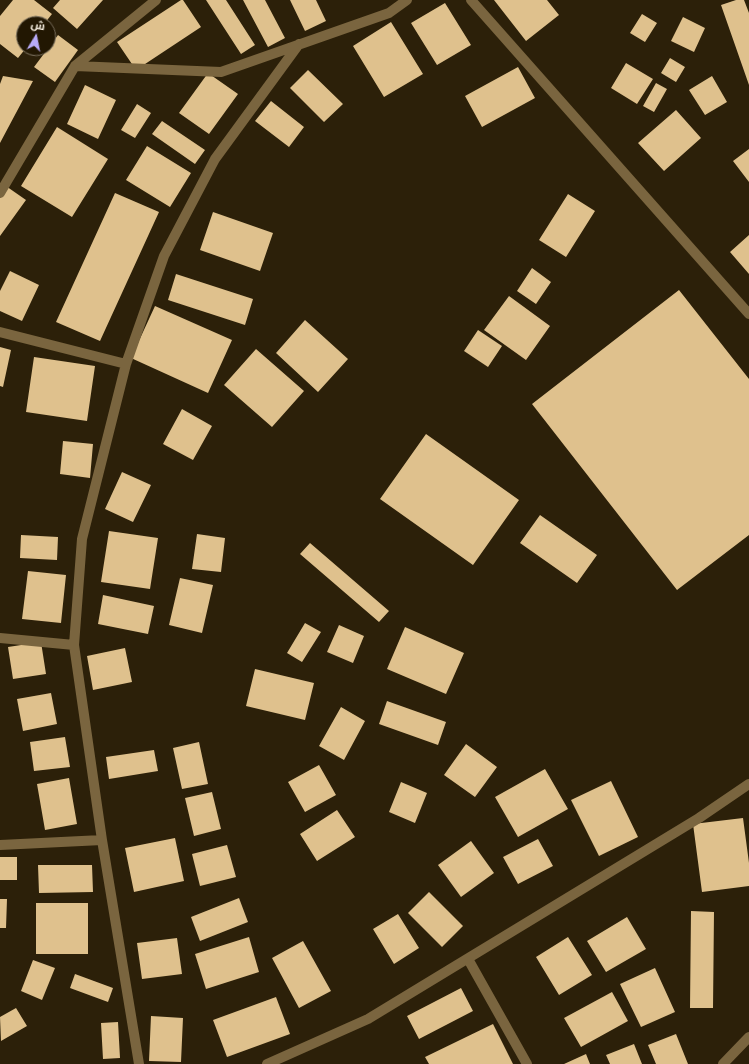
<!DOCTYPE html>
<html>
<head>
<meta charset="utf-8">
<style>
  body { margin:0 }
  #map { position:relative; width:749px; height:1064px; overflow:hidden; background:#2c2009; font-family:Jost,Cairo,sans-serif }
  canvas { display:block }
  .north { position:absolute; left:16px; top:16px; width:40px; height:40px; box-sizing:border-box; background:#221702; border:1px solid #796f5d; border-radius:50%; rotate:10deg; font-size:11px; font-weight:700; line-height:16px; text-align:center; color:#fbf3e5 }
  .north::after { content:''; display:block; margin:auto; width:14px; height:18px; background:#b8abf7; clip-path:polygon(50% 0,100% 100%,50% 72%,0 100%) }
</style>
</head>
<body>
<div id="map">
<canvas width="749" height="1064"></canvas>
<div class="north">ش</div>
</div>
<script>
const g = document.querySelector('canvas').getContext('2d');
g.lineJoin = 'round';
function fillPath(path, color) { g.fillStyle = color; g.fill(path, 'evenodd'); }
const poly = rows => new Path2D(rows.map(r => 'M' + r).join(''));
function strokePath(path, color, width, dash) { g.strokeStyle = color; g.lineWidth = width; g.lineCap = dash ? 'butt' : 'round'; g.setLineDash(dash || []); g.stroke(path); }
const building = poly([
  [13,0,34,0,52,14,44,24,24,24,24,48,26,48,18,58,0,44,0,16],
  [60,0,103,0,77,29,53,8],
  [181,0,183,0,201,27,136,70,117,42],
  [206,0,226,0,255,45,241,54],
  [243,0,265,0,285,38,268,47],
  [290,0,316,0,326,21,305,31],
  [494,0,547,0,559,15,526,41],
  [736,0,744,0,749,13,749,85,721,5],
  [445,3,471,45,437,65,411,23],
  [642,14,657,23,645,42,630,33],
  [683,17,705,28,694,52,671,41],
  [391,22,423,74,384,97,353,46],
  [58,35,78,50,55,82,34,67],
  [670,58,685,67,676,82,661,73],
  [626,63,653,79,637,104,611,88],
  [518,67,535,98,482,127,465,96],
  [308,70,343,104,324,122,290,88],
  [208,73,238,94,209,134,179,113],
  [3,76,33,81,0,143,0,84],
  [712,76,727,102,705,115,689,90],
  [656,83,667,89,654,112,643,106],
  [85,85,116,100,98,139,67,124],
  [271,101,304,127,289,147,255,121],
  [137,104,151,113,135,138,121,130],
  [676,110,701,138,664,171,638,143],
  [162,121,205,150,195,164,152,134],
  [57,127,108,159,72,217,21,186],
  [147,146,191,173,170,207,126,180],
  [749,149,749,182,733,161],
  [3,184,26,200,0,236,0,188],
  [115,193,159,212,100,341,56,322],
  [568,194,595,211,566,257,539,240],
  [213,212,273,233,260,271,200,250],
  [749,235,749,274,730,252],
  [532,268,551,282,536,304,517,291],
  [10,271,39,285,22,321,0,311,0,291],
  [176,274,253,299,245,325,168,300],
  [679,290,749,379,749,535,677,590,532,404],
  [509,296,550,326,526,360,484,330],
  [155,306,232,340,208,393,131,358],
  [305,320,348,359,318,392,276,353],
  [478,330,502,346,488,367,464,351],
  [0,347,11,350,3,387,0,386],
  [256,349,304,391,272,427,224,385],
  [34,357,95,366,87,421,26,412],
  [182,409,212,426,193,460,163,444],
  [426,434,519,500,473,565,380,499],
  [63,441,93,444,90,478,60,474],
  [122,472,151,485,133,522,105,509],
  [540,515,597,555,577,583,520,543],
  [109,531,158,538,150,589,101,582],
  [197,534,225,538,221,572,192,569],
  [21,535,58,537,57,560,20,558],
  [310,543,389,611,379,622,300,554],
  [28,571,66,575,61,623,22,619],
  [180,578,213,585,202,633,169,625],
  [103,595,154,606,148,634,98,624],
  [305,623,321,632,302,662,287,653],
  [339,625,364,636,353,663,327,652],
  [405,627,464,653,446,694,387,669],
  [41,642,46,674,13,679,8,647],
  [125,648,132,682,93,690,87,656],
  [255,669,314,683,305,720,246,706],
  [51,693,57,724,23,731,17,699],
  [387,701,446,722,438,745,379,724],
  [341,707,365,721,344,760,319,746],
  [65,737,70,767,34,771,30,742],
  [199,742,208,784,182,789,173,748],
  [466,744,497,767,475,797,444,775],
  [154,750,158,771,109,779,106,757],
  [319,765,336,795,305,812,288,782],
  [545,769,568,809,518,837,495,797],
  [69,778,77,824,45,830,37,784],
  [611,781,638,837,599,856,571,800],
  [401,782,427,793,415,823,389,812],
  [212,792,221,829,194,836,185,798],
  [337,810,355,837,317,861,300,834],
  [743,818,749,863,749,886,702,892,693,824],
  [175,838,184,881,134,892,125,848],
  [538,839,553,866,518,884,503,857],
  [471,841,494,873,461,897,438,865],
  [227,845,236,877,200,886,192,854],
  [0,857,17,857,17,880,0,880],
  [38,865,92,865,93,892,39,893],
  [429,892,463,926,442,947,408,913],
  [239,898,248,922,200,941,191,917],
  [0,899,7,899,6,928,0,928],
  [36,903,88,903,88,954,36,954],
  [691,911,714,912,713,1008,690,1008],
  [398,914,419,948,394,964,373,929],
  [627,917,646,949,606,972,587,941],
  [249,937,259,972,206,989,195,954],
  [568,937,592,975,559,995,536,957],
  [177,938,182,974,142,979,137,943],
  [303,941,331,991,299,1008,272,958],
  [33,960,55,968,42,1000,21,991],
  [655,968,675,1012,641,1027,620,984],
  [75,974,113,988,108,1002,70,988],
  [461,988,473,1011,419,1039,407,1016],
  [612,992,628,1021,581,1047,564,1018],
  [276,997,290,1034,227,1057,213,1020],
  [16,1008,27,1026,1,1041,0,1017],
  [151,1016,183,1018,181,1062,149,1061],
  [118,1022,120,1058,103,1059,101,1023],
  [493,1024,513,1064,429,1064,425,1057],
  [676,1034,688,1064,656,1064,648,1045],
  [634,1044,642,1064,610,1064,606,1055],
  [586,1054,590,1064,564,1064]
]);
const minor = poly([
  [471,0,749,314],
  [75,66,221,72,389,13,407,0],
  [0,193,75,66,156,0],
  [0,332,126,364],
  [0,638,74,645],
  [0,845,102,840],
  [468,959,527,1064],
  [139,1064,102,840,74,645,82,539,126,364,164,256,215,159,299,44],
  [267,1064,368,1019,699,818,749,784],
  [723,1064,749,1037]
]);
fillPath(building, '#dfc18d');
strokePath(minor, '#7a653f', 10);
</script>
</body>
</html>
